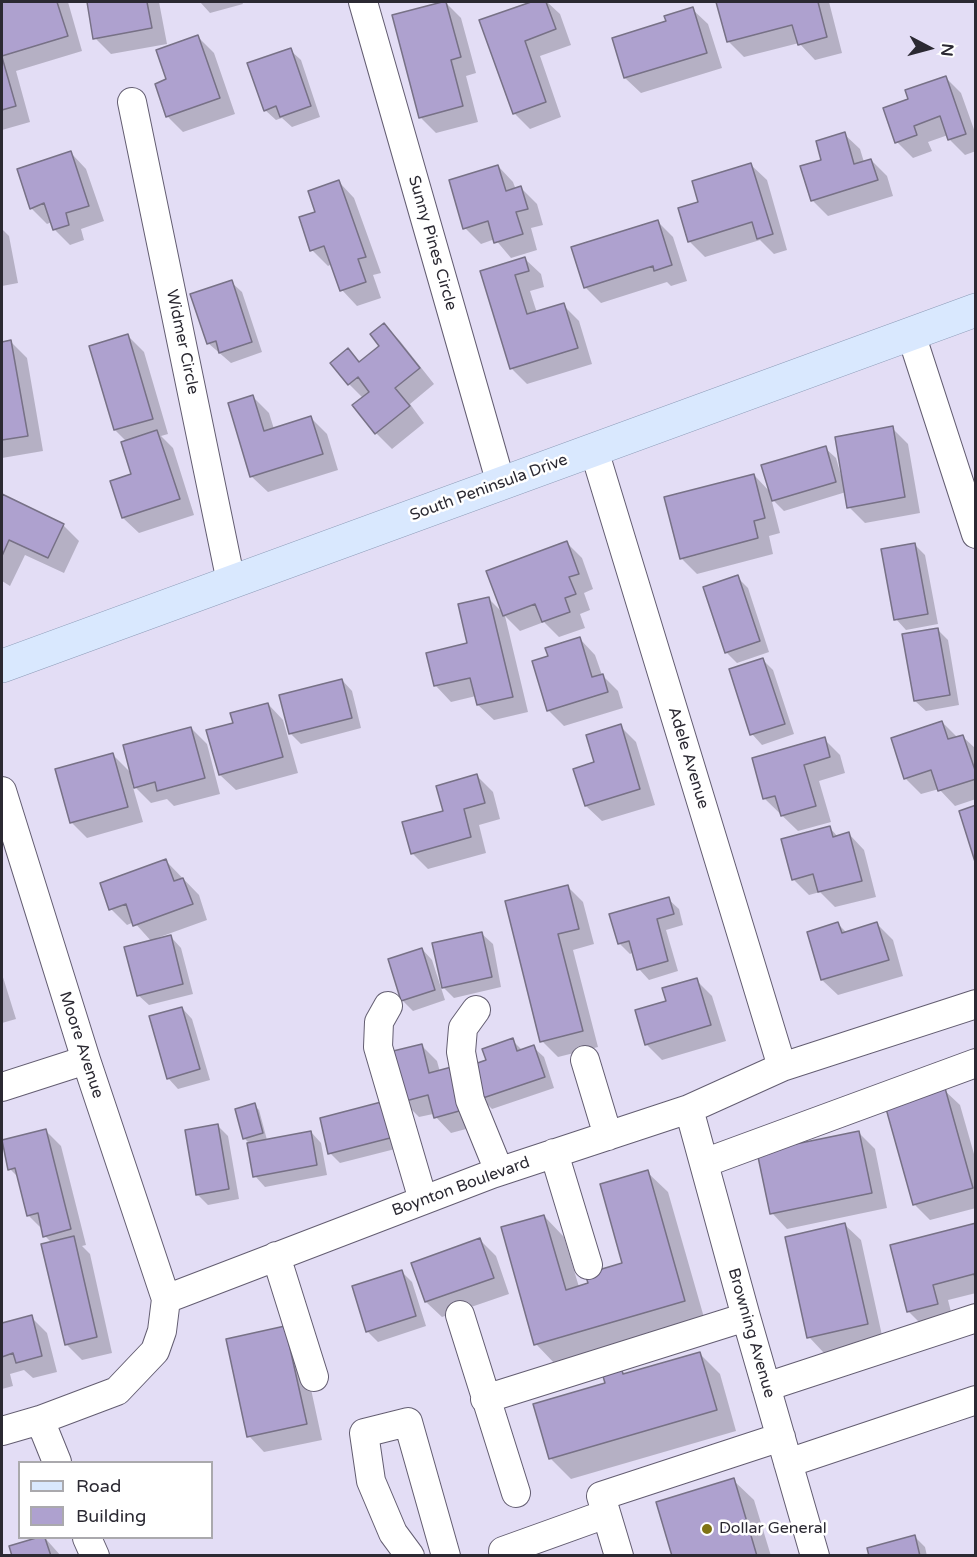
<!DOCTYPE html>
<html>
<head>
<meta charset="utf-8">
<style>
  body { margin:0 }
  #map { position:relative; width:977px; height:1557px; overflow:hidden; background:#e3ddf5; font-family:"Varela Round",sans-serif }
  canvas { display:block }
  .frame { position:absolute; inset:0; border:3px solid #2b2932; pointer-events:none }
  .legend { position:absolute; left:18px; top:1461px; width:195px; height:78px; box-sizing:border-box; background:#fff; border:2px solid #aaa9ad; margin:0; padding:8px 10px; list-style:none; font-size:18px; color:#2b2932 }
  .legend li { display:flex; align-items:center; gap:12px; height:30px }
  .legend b { width:30px; border:2px solid #aaa9ad }
  .north { position:absolute; left:899px; top:18px; width:60px; height:60px; -webkit-text-stroke:4px #fff; paint-order:stroke; rotate:96deg; font-size:16px; font-weight:700; line-height:24px; text-align:center; color:#2b2932 }
  .north::after { content:''; display:block; margin:auto; width:21px; height:27px; background:#2b2932; clip-path:polygon(50% 0,100% 100%,50% 72%,0 100%) }
</style>
</head>
<body>
<div id="map">
<canvas width="977" height="1557"></canvas>
<div class="frame"></div>
<ul class="legend">
<li><b style="height:8px;background:#d9e8fe"></b>Road</li>
<li><b style="height:16px;background:#aea1cf"></b>Building</li>
</ul>
<div class="north">N</div>
</div>
<script>
const g = document.querySelector('canvas').getContext('2d');
g.lineJoin = 'round';
function fillPath(path, color) { g.fillStyle = color; g.fill(path, 'evenodd'); }
const poly = rows => new Path2D(rows.map(r => 'M' + r).join(''));
function strokePath(path, color, width, dash) { g.strokeStyle = color; g.lineWidth = width; g.lineCap = dash ? 'butt' : 'round'; g.setLineDash(dash || []); g.stroke(path); }
function write(font, color, halo, rows, align = 'center') {
  g.font = font + ' "Varela Round",sans-serif'; g.lineWidth = 5; g.setLineDash([]); g.textBaseline = 'middle'; g.strokeStyle = halo; g.fillStyle = color; for (const [text, x, y, turn = 0] of rows) {
    g.save(); g.translate(x, y); g.rotate((+turn || 0) * Math.PI / 180); g.textAlign = isNaN(turn) ? turn : align; if (halo) g.strokeText(text, 0, 0); g.fillText(text, 0, 0); g.restore();
  }
}
const shadow = poly([
  [2,2,68,2,82,51,16,71,30,122,2,130],
  [88,2,159,2,167,44,111,54,95,38],
  [200,2,242,2,243,4,210,13],
  [445,2,461,18,476,73,466,76,478,122,436,133,420,117],
  [536,2,547,2,560,14,571,45,540,56,561,117,530,129,514,113,481,21],
  [717,2,829,2,842,53,815,60,799,43,744,57,728,41],
  [692,9,708,24,722,68,641,93,625,78],
  [198,37,214,53,235,114,183,132,168,117,157,85,168,80],
  [290,50,301,60,320,117,292,127,282,118,276,120,265,110],
  [945,77,961,93,976,135,976,151,965,155,949,139,948,135,928,142,932,151,913,158,897,142,910,100],
  [844,134,860,149,864,162,871,160,887,176,893,196,828,216,812,200,823,161],
  [71,153,86,169,104,221,81,229,84,240,70,245,54,229,52,222,47,224,31,208],
  [751,165,767,180,787,250,774,254,760,240,705,257,689,241,700,203],
  [498,166,513,182,516,190,521,188,537,204,543,225,531,228,537,250,511,258,495,239,481,244,465,228],
  [339,182,354,198,381,273,373,275,381,298,357,306,342,290,332,264,328,266,312,250,317,213],
  [657,221,673,237,687,281,671,286,667,282,601,303,585,287],
  [2,229,9,236,18,283,2,286],
  [525,259,541,274,544,287,530,291,537,313,563,305,579,321,592,364,527,384,511,368,482,272],
  [231,282,242,292,262,352,231,363,208,343],
  [384,325,400,341,434,384,410,404,424,423,392,449,376,433,363,398,349,384,348,350,360,363,381,346],
  [128,336,144,352,168,434,161,436,173,448,194,515,139,533,123,518,133,475,127,442,115,430],
  [11,342,27,358,43,451,2,458,2,344],
  [253,397,269,413,274,429,311,418,327,434,338,470,268,492,252,477,229,404],
  [892,428,908,444,920,513,865,523,849,507,846,492,784,511,771,498,780,533,769,536,773,554,697,574,681,558,754,475,771,493,825,448,836,458,842,479,844,479],
  [2,496,63,525,79,541,64,573,25,555,10,586,2,581],
  [567,543,582,558,593,589,584,593,590,610,580,614,585,628,559,637,544,622,520,631,505,616,528,712,494,720,478,705,476,696,451,702,436,686,428,654,469,644,488,598,503,613],
  [915,545,925,555,938,624,906,630,896,619],
  [737,577,748,588,769,652,737,663,726,652],
  [938,630,948,640,959,705,926,711,915,701],
  [580,639,595,655,602,675,618,691,623,708,564,726,548,710,550,657],
  [763,660,773,670,794,734,762,745,752,734],
  [342,680,352,691,361,728,301,744,290,733],
  [268,704,283,720,298,773,236,790,220,775,234,724],
  [942,722,958,738,962,736,976,749,976,799,955,806,939,789,921,794,906,779,892,739],
  [620,726,636,742,655,805,602,821,586,806,596,763],
  [191,728,207,744,220,794,174,806,167,799,151,803,132,784,143,822,87,838,71,822,112,754,131,773],
  [824,739,840,755,845,773,819,781,831,822,798,831,765,799],
  [477,776,493,792,500,819,479,825,486,853,428,869,412,853],
  [830,828,838,837,849,834,864,850,876,897,835,907,820,892,809,895,793,879],
  [165,860,199,895,207,920,157,938,157,941,171,937,181,948,193,994,149,1005,138,995,152,942,134,922,127,925,111,909],
  [567,886,583,902,594,944,573,950,598,1047,558,1057,542,1041,506,902],
  [668,899,679,909,683,925,666,930,678,971,649,980,639,969,634,952,630,954,619,943],
  [838,924,847,933,877,924,893,940,903,976,838,995,822,980],
  [482,934,493,944,501,987,454,998,443,987],
  [422,949,432,960,445,1000,413,1011,402,1000],
  [2,974,16,1019,2,1023],
  [696,980,712,996,726,1041,662,1060,646,1044,667,1002],
  [182,1008,192,1019,210,1080,178,1089,168,1078],
  [512,1040,523,1051,533,1047,544,1057,554,1088,492,1109,482,1099,485,1124,451,1133,433,1114,419,1117,403,1101,421,1045,437,1061,440,1072,488,1061],
  [944,1090,960,1105,976,1161,976,1208,930,1220,915,1205,887,1106],
  [384,1103,403,1147,340,1163,330,1153],
  [254,1105,259,1110,267,1140,311,1132,321,1143,327,1175,265,1187,255,1176,248,1142,244,1138],
  [217,1125,228,1136,239,1199,208,1205,197,1194],
  [46,1131,61,1146,86,1245,82,1246,90,1254,112,1353,82,1360,66,1344,52,1243,45,1236,43,1230,28,1215,19,1178,10,1169],
  [859,1133,875,1149,887,1208,787,1229,772,1213],
  [647,1172,668,1192,705,1321,556,1365,536,1344,544,1216,564,1237,579,1287,590,1284,624,1264],
  [845,1225,861,1240,883,1340,824,1353,809,1337],
  [976,1225,976,1293,948,1300,953,1320,924,1327,908,1311],
  [480,1240,496,1256,509,1294,442,1317,426,1302],
  [401,1271,412,1282,426,1326,378,1342,367,1331],
  [31,1317,47,1333,57,1372,33,1378,24,1370,10,1374,13,1386,2,1389,2,1324],
  [228,1340,301,1343,322,1440,264,1452,249,1436],
  [699,1353,720,1374,736,1431,571,1479,550,1458,620,1369,626,1375],
  [733,1480,754,1500,771,1556,674,1556],
  [914,1536,925,1547,927,1556,870,1556],
  [42,1538,45,1538,61,1556,14,1556,11,1547]
]);
const building = poly([
  [2,2,57,2,68,36,2,56,2,2],
  [87,2,147,2,152,28,93,39,87,2],
  [442,2,446,2,461,57,451,60,463,106,419,118,392,15,442,2],
  [531,2,546,2,556,29,525,41,546,102,513,114,479,20,531,2],
  [716,2,818,2,827,37,798,45,792,25,727,42,716,2],
  [693,7,707,53,624,78,612,38,666,21,664,16,693,7],
  [198,35,220,98,166,117,155,84,166,79,156,50,198,35],
  [291,48,311,106,280,117,276,106,264,111,247,63,291,48],
  [2,57,16,106,2,110,2,57],
  [946,76,966,134,948,140,940,116,914,126,917,135,895,143,883,108,908,99,905,90,946,76],
  [845,132,854,164,871,159,878,180,811,201,800,166,821,160,816,141,845,132],
  [71,151,89,206,66,213,69,225,53,230,44,203,30,209,17,169,71,151],
  [751,163,773,234,757,239,752,222,688,242,678,208,698,202,692,181,751,163],
  [498,165,506,191,521,186,528,209,516,212,523,234,494,243,488,221,463,229,449,180,498,165],
  [339,180,366,257,358,259,366,282,340,291,324,246,310,251,299,217,315,212,308,191,339,180],
  [658,220,672,265,654,271,653,266,584,288,571,247,658,220],
  [525,257,529,271,515,275,527,314,564,303,578,348,510,369,480,271,525,257],
  [232,280,252,342,219,353,216,341,207,344,190,294,232,280],
  [384,323,420,368,395,388,410,406,375,434,352,405,369,392,358,377,348,385,330,363,348,348,359,362,379,346,370,334,384,323],
  [128,334,153,419,114,430,89,346,128,334],
  [11,340,28,436,2,440,2,342,11,340],
  [253,395,264,431,311,416,323,454,250,477,228,403,253,395],
  [893,426,905,497,847,508,835,437,893,426],
  [157,430,180,499,122,518,110,481,131,474,121,442,157,430],
  [826,446,836,482,772,501,761,465,826,446],
  [754,474,765,518,754,521,758,538,680,559,664,497,754,474],
  [2,494,64,524,48,558,9,540,2,556,2,494],
  [567,541,579,574,569,577,576,594,565,598,570,612,542,622,535,604,503,616,486,571,567,541],
  [915,543,928,614,894,620,881,549,915,543],
  [738,575,760,641,725,653,703,587,738,575],
  [489,597,513,697,477,705,470,678,434,686,426,653,467,643,458,604,489,597],
  [938,628,950,695,914,701,902,634,938,628],
  [580,637,592,677,603,674,608,692,547,711,532,661,548,656,545,648,580,637],
  [763,658,785,724,750,735,729,669,763,658],
  [342,679,352,718,289,734,279,695,342,679],
  [268,703,283,757,219,775,206,730,233,723,230,713,268,703],
  [942,721,948,739,963,735,976,773,976,779,938,791,931,770,904,779,891,738,942,721],
  [621,724,640,789,585,806,573,769,594,762,586,735,621,724],
  [191,727,205,778,157,791,155,782,134,788,123,745,191,727],
  [825,737,830,757,804,765,816,806,781,816,775,796,763,799,752,758,825,737],
  [113,753,128,807,70,823,55,769,113,753],
  [477,774,485,803,464,809,471,837,411,854,402,822,443,811,436,786,477,774],
  [976,805,976,865,959,811,976,805],
  [830,826,833,837,849,832,862,881,818,892,813,874,792,880,781,839,830,826],
  [166,859,174,881,183,878,193,904,133,926,126,904,109,910,100,883,166,859],
  [568,885,579,929,558,934,583,1031,540,1042,505,901,568,885],
  [669,897,674,914,657,919,668,961,637,970,629,941,618,944,609,914,669,897],
  [838,922,842,933,877,922,889,960,821,980,807,932,838,922],
  [482,932,492,977,442,988,432,943,482,932],
  [171,935,183,984,137,996,124,947,171,935],
  [422,948,435,990,401,1001,388,959,422,948],
  [697,978,711,1025,645,1045,635,1010,666,1001,662,988,697,978],
  [182,1007,200,1069,167,1079,149,1016,182,1007],
  [513,1038,517,1051,534,1045,545,1077,480,1099,469,1066,486,1060,482,1049,513,1038],
  [422,1044,429,1073,459,1065,470,1108,434,1118,428,1095,402,1102,389,1052,422,1044],
  [945,1088,973,1188,913,1205,885,1105,945,1088],
  [385,1101,394,1137,328,1154,320,1118,385,1101],
  [255,1103,263,1133,243,1139,235,1109,255,1103],
  [218,1124,229,1189,196,1195,185,1130,218,1124],
  [46,1129,71,1229,43,1237,38,1213,27,1216,15,1168,8,1170,2,1140,46,1129],
  [311,1131,317,1165,253,1177,247,1143,311,1131],
  [859,1131,872,1193,770,1214,757,1152,859,1131],
  [648,1170,685,1301,534,1345,501,1227,544,1215,566,1290,588,1283,585,1274,622,1263,600,1184,648,1170],
  [845,1223,868,1324,807,1338,785,1237,845,1223],
  [976,1223,976,1281,974,1274,933,1285,938,1304,907,1312,890,1245,976,1223],
  [74,1236,97,1337,65,1345,41,1244,74,1236],
  [480,1238,494,1278,425,1302,411,1263,480,1238],
  [402,1270,416,1316,366,1332,352,1286,402,1270],
  [32,1315,42,1356,16,1363,13,1353,2,1357,2,1323,32,1315],
  [285,1326,307,1424,247,1437,226,1339,285,1326],
  [700,1352,717,1410,549,1459,533,1404,605,1383,602,1373,621,1367,623,1374,700,1352],
  [734,1478,757,1556,672,1556,656,1502,734,1478],
  [915,1535,920,1556,869,1556,867,1548,915,1535],
  [36,1538,45,1538,51,1556,12,1556,9,1546,36,1538]
]);
const minor = poly([
  [363,2,501,484],
  [132,102,231,582],
  [911,334,976,534],
  [594,450,782,1067],
  [2,791,86,1060,166,1299,162,1331,155,1351,117,1391,40,1420,2,1431],
  [388,1006,379,1022,378,1047,423,1200],
  [476,1010,463,1028,461,1052,470,1100,499,1171],
  [585,1060,608,1136],
  [2,1087,86,1060],
  [689,1109,746,1317,815,1556],
  [554,1153,588,1265],
  [704,1163,976,1063],
  [276,1256,314,1377],
  [166,1299,492,1174,689,1109,782,1067,976,1004],
  [460,1315,516,1493],
  [766,1387,976,1318],
  [485,1399,746,1317],
  [40,1420,57,1462],
  [788,1463,976,1400],
  [87,1538,95,1556],
  [410,1556,393,1533,371,1481,364,1433,408,1422,446,1556],
  [504,1556,503,1551,606,1514],
  [619,1556,601,1496,781,1437]
]);
const major = poly([
  [2,666,976,310]
]);
const markers = [
  [707,1529,6,"#7f7315"]
];
const streetNames = [
  ["Sunny Pines Circle",432,243,74],
  ["Widmer Circle",182,342,78],
  ["South Peninsula Drive",489,488,-20],
  ["Adele Avenue",688,758,73],
  ["Moore Avenue",81,1045,72],
  ["Boynton Boulevard",461,1187,-20],
  ["Browning Avenue",751,1333,74]
];
const poiNames = [
  ["Dollar General",719,1529]
];
fillPath(shadow, '#0003');
fillPath(building, '#aea1cf');
strokePath(building, '#777186', 1.5);
strokePath(minor, '#635d71', 30);
strokePath(major, '#8c9bb7', 34);
strokePath(minor, '#fff', 28);
strokePath(major, '#d9e8fe', 33);
for (const [x, y, r, color] of markers) { const dot = new Path2D(); dot.arc(x, y, r, 0, 2 * Math.PI); g.fillStyle = color; g.fill(dot); strokePath(dot, '#fff', 2); }
write('16px', '#2b2932', '#fff', streetNames);
write('16px', '#2b2932', '#fff', poiNames, 'left');
</script>
</body>
</html>
